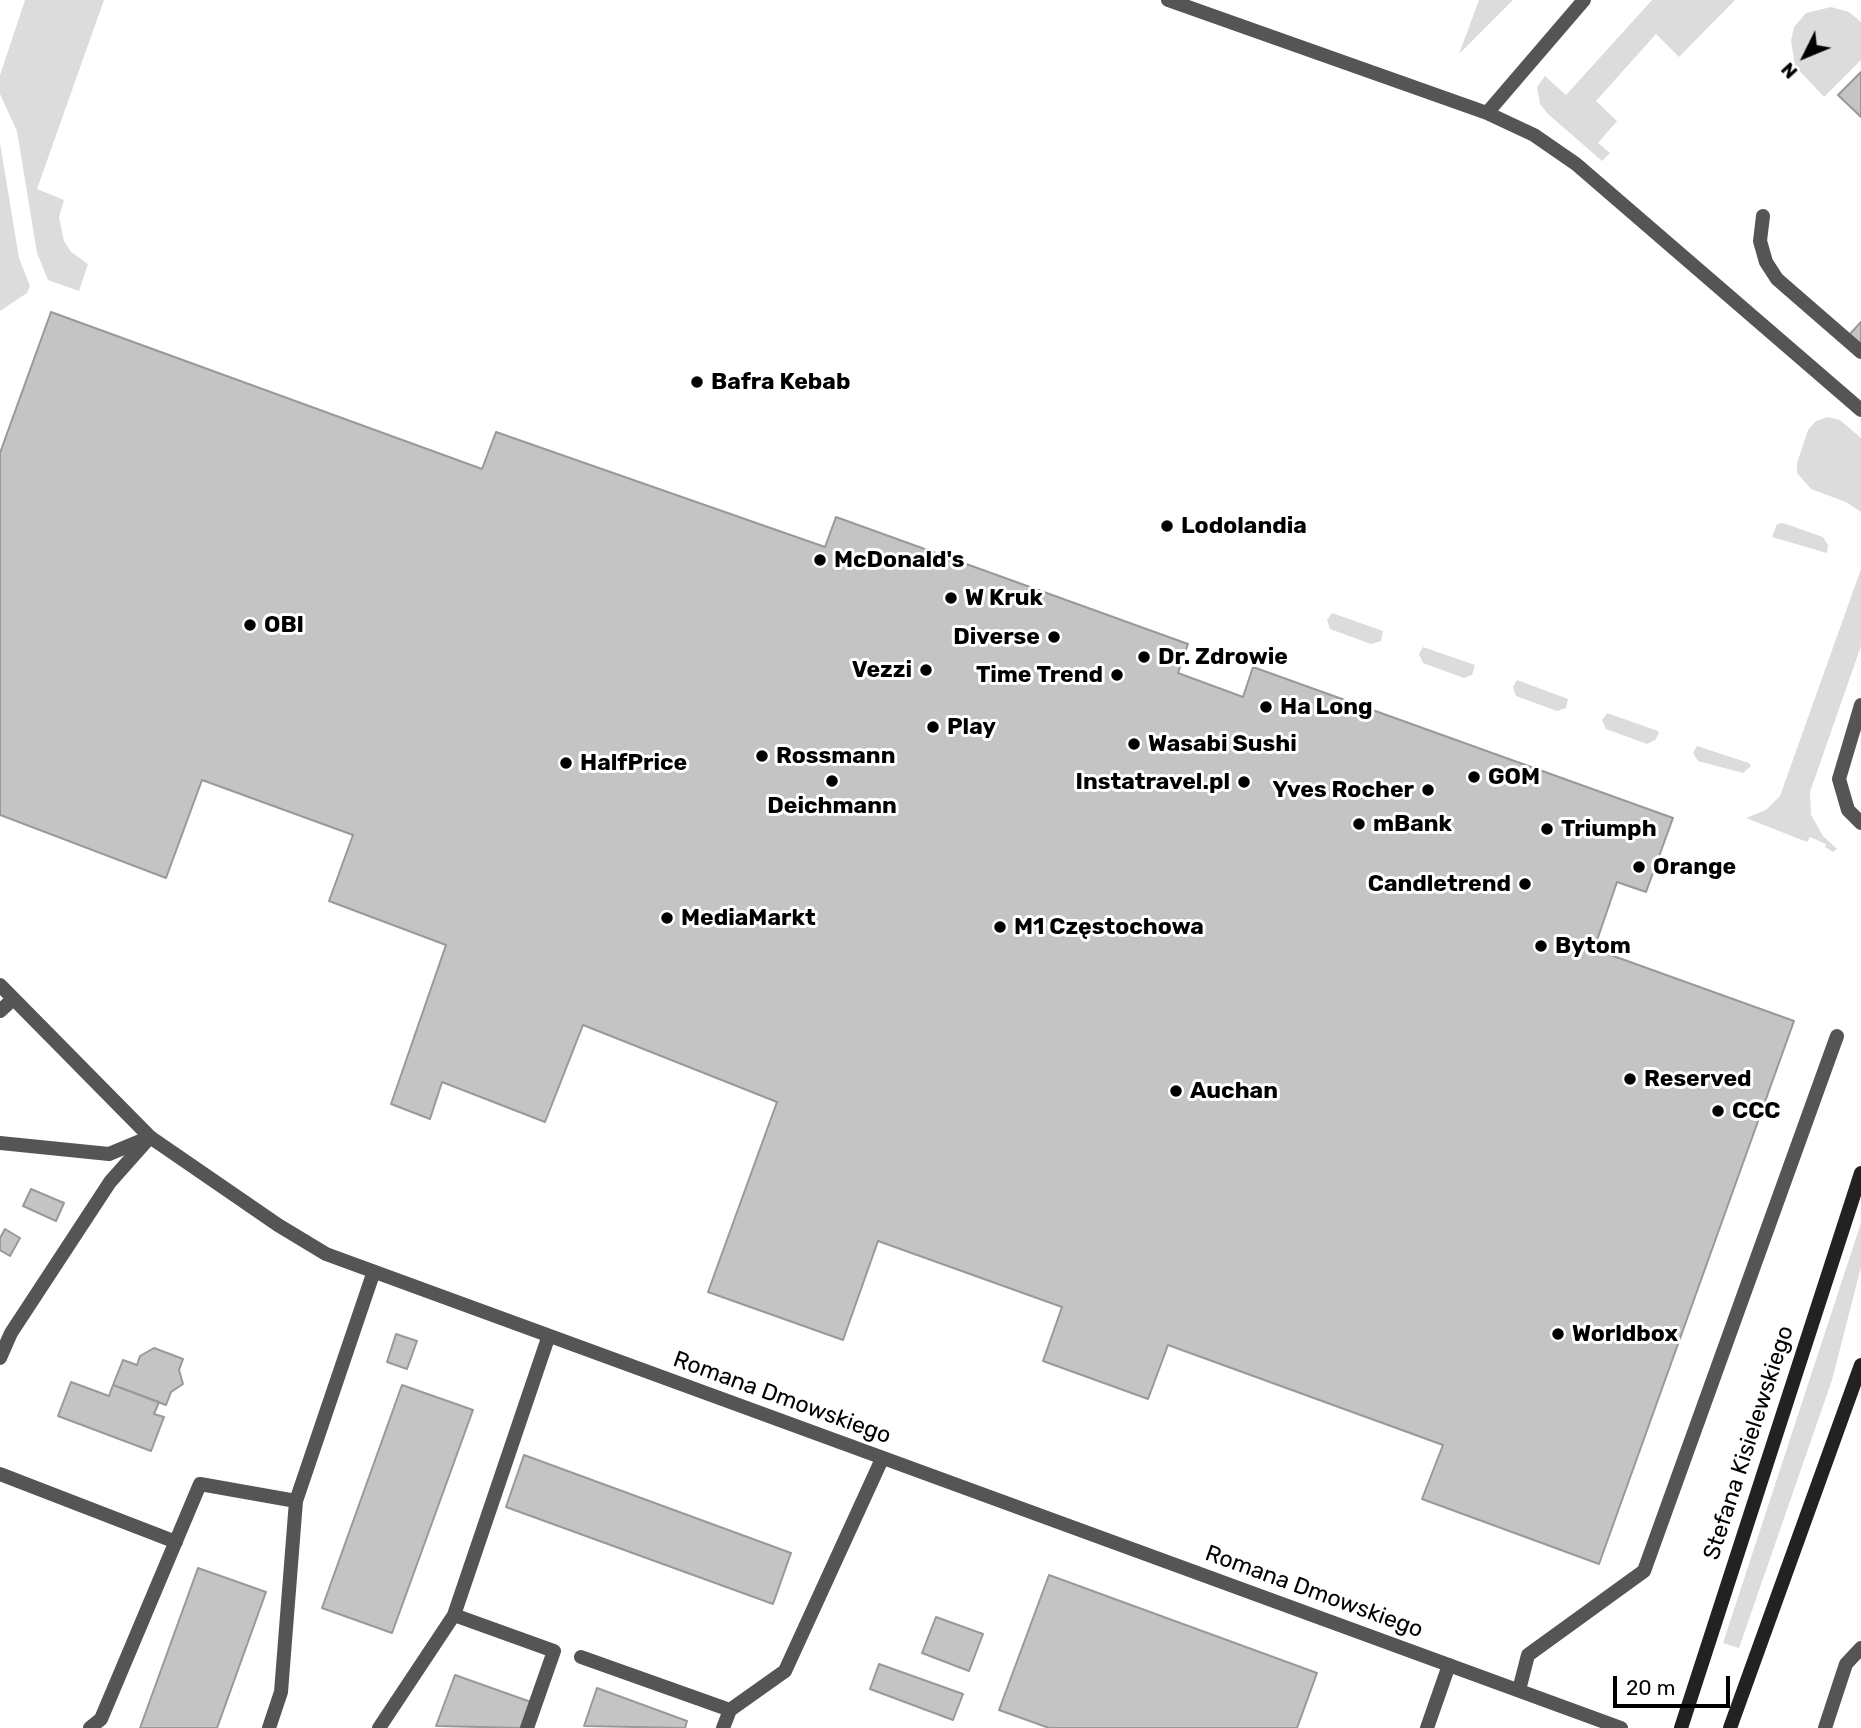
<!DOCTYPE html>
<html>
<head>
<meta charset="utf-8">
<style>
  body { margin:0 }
  #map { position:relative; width:1861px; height:1728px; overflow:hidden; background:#fff; font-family:Rubik,sans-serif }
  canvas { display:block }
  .north { position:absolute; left:1770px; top:21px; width:70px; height:70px; -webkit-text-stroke:5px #fff; paint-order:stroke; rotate:227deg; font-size:19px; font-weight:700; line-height:28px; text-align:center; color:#000 }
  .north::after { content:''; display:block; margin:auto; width:24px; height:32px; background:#000; clip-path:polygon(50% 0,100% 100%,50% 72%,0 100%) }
  .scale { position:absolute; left:1613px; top:1676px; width:117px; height:32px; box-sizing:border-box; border:4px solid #000; border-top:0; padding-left:9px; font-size:21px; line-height:24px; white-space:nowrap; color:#000; -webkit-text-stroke:5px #fff; paint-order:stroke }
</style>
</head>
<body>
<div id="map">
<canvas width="1861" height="1728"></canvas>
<div class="north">N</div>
<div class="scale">20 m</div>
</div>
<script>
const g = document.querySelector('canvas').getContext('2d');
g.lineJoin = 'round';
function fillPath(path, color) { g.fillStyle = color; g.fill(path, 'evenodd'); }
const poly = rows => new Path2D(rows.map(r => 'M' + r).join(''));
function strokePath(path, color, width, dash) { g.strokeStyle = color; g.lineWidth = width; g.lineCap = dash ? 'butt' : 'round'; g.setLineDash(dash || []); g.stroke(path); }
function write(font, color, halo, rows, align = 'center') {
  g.font = font + ' Rubik,sans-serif'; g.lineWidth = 6; g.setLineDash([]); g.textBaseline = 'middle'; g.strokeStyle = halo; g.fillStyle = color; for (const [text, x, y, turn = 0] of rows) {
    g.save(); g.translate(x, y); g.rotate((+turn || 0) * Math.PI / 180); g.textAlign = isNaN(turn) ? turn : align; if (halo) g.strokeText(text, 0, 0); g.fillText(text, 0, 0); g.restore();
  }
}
const green = poly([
  [25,0,104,0,37,189,64,200,59,217,64,241,71,252,88,264,79,291,48,280,37,253,17,131,0,94,0,75],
  [1479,0,1513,0,1459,54],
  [1652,0,1735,0,1679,57,1656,34,1596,101,1617,121,1598,143,1610,153,1602,161,1548,114,1540,104,1537,87,1545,76,1566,95],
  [1831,7,1849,12,1861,22,1861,60,1824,97,1795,66,1791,41,1794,27,1806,13],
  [0,143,19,258,30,286,27,293,0,311],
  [1828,417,1840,420,1861,438,1861,512,1846,502,1811,489,1797,473,1797,463,1808,430,1816,421],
  [1783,523,1823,537,1828,545,1827,553,1772,537,1777,524],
  [1861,569,1861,646,1810,792,1811,815,1823,836,1837,849,1833,852,1825,847,1826,844,1810,837,1807,842,1746,818,1766,810,1780,796],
  [1332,613,1383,631,1381,641,1371,644,1330,629,1327,620],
  [1423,647,1475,665,1472,675,1464,678,1423,663,1419,654],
  [1517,680,1568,699,1566,708,1557,711,1516,696,1513,687],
  [1607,713,1658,731,1659,733,1655,740,1647,744,1606,729,1602,720],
  [1697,746,1749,763,1751,766,1743,773,1698,761,1693,753],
  [1861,1223,1861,1267,1832,1380,1739,1648,1723,1643]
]);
const building = poly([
  [1861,72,1861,117,1838,95,1861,72],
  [51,312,482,469,496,432,825,547,836,517,1188,644,1178,673,1243,697,1253,667,1673,818,1646,892,1617,882,1594,949,1794,1021,1599,1564,1422,1499,1443,1445,1168,1345,1148,1399,1043,1361,1062,1307,878,1241,843,1340,708,1292,777,1102,583,1025,545,1122,442,1082,430,1119,391,1104,446,945,329,901,353,835,202,780,166,878,0,815,0,453,51,312],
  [1861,322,1861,346,1849,335,1861,322],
  [31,1189,64,1203,56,1221,23,1206,31,1189],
  [5,1229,20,1238,10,1256,0,1250,0,1238,5,1229],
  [396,1334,417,1341,407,1369,387,1362,396,1334],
  [154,1348,183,1359,179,1370,183,1384,171,1392,166,1405,113,1385,123,1360,137,1365,140,1356,154,1348],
  [71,1382,109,1396,113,1385,159,1402,154,1414,164,1417,151,1451,58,1416,71,1382],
  [402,1385,473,1410,392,1633,322,1608,402,1385],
  [524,1455,791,1553,773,1604,506,1507,524,1455],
  [198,1568,266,1592,217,1728,140,1728,198,1568],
  [1049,1575,1317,1673,1297,1728,1049,1728,999,1710,1049,1575],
  [936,1617,983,1634,969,1671,922,1653,936,1617],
  [879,1664,963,1694,953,1720,870,1689,879,1664],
  [455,1675,531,1702,522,1728,436,1726,455,1675],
  [597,1688,687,1721,685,1728,584,1726,597,1688]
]);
const lane = poly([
  [1168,0,1487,113,1534,135,1576,164,1861,410],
  [1487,113,1584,0],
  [1763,216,1760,241,1766,262,1777,279,1861,352],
  [1861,705,1839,779,1848,810,1861,823],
  [0,1358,11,1333,110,1182,150,1137],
  [0,1474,176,1542],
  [454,1615,554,1651,527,1728],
  [581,1657,730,1710],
  [90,1728,101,1719,200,1484,296,1501],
  [269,1728,281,1692,296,1501,373,1274],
  [379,1728,454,1615,548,1338],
  [723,1728,730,1710,785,1671,882,1459],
  [1427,1728,1449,1665]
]);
const street = poly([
  [0,985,150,1137,278,1225,326,1254,1621,1728],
  [0,1011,13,999],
  [0,1143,109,1154,150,1137],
  [1519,1690,1528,1655,1644,1571,1837,1036],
  [1825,1728,1846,1664,1861,1648]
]);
const secondary = poly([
  [1681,1728,1861,1173],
  [1730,1728,1861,1365]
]);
const markers = [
  [697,382,7,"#000"],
  [1167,526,7,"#000"],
  [820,560,7,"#000"],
  [951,598,7,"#000"],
  [250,625,7,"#000"],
  [1054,637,7,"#000"],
  [1144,657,7,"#000"],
  [926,670,7,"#000"],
  [1117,675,7,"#000"],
  [1266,707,7,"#000"],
  [933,727,7,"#000"],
  [1134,744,7,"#000"],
  [762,756,7,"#000"],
  [566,763,7,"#000"],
  [1474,777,7,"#000"],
  [832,781,7,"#000"],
  [1244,782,7,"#000"],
  [1428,790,7,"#000"],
  [1359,824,7,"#000"],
  [1547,829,7,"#000"],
  [1639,867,7,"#000"],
  [1525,884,7,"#000"],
  [667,918,7,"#000"],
  [1000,927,7,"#000"],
  [1541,946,7,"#000"],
  [1630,1079,7,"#000"],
  [1176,1091,7,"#000"],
  [1718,1111,7,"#000"],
  [1558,1334,7,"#000"]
];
const poiNames = [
  ["Bafra Kebab",711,382],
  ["Lodolandia",1181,526],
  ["McDonald's",834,560],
  ["W Kruk",965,598],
  ["OBI",264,625],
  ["Diverse",1040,637,"right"],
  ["Dr. Zdrowie",1158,657],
  ["Vezzi",912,670,"right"],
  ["Time Trend",1103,675,"right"],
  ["Ha Long",1280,707],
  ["Play",947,727],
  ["Wasabi Sushi",1148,744],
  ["Rossmann",776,756],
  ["HalfPrice",580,763],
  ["GOM",1488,777],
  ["Instatravel.pl",1230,782,"right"],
  ["Yves Rocher",1414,790,"right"],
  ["Deichmann",832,806,"center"],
  ["mBank",1373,824],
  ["Triumph",1561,829],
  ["Orange",1653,867],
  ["Candletrend",1511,884,"right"],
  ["MediaMarkt",681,918],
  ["M1 Częstochowa",1014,927],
  ["Bytom",1555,946],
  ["Reserved",1644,1079],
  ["Auchan",1190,1091],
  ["CCC",1732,1111],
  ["Worldbox",1572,1334]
];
const streetNames = [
  ["Romana Dmowskiego",782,1398,20],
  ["Stefana Kisielewskiego",1749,1443,-72],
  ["Romana Dmowskiego",1314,1592,20]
];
fillPath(green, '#dcdcdc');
fillPath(building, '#c4c4c4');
strokePath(building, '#999', 2);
strokePath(lane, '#555', 14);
strokePath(street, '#555', 14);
strokePath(secondary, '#222', 14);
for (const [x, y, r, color] of markers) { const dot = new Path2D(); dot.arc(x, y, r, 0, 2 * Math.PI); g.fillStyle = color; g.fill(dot); strokePath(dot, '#fff', 2.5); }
write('bold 23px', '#000', '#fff', poiNames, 'left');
write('23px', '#000', '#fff', streetNames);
</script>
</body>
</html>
